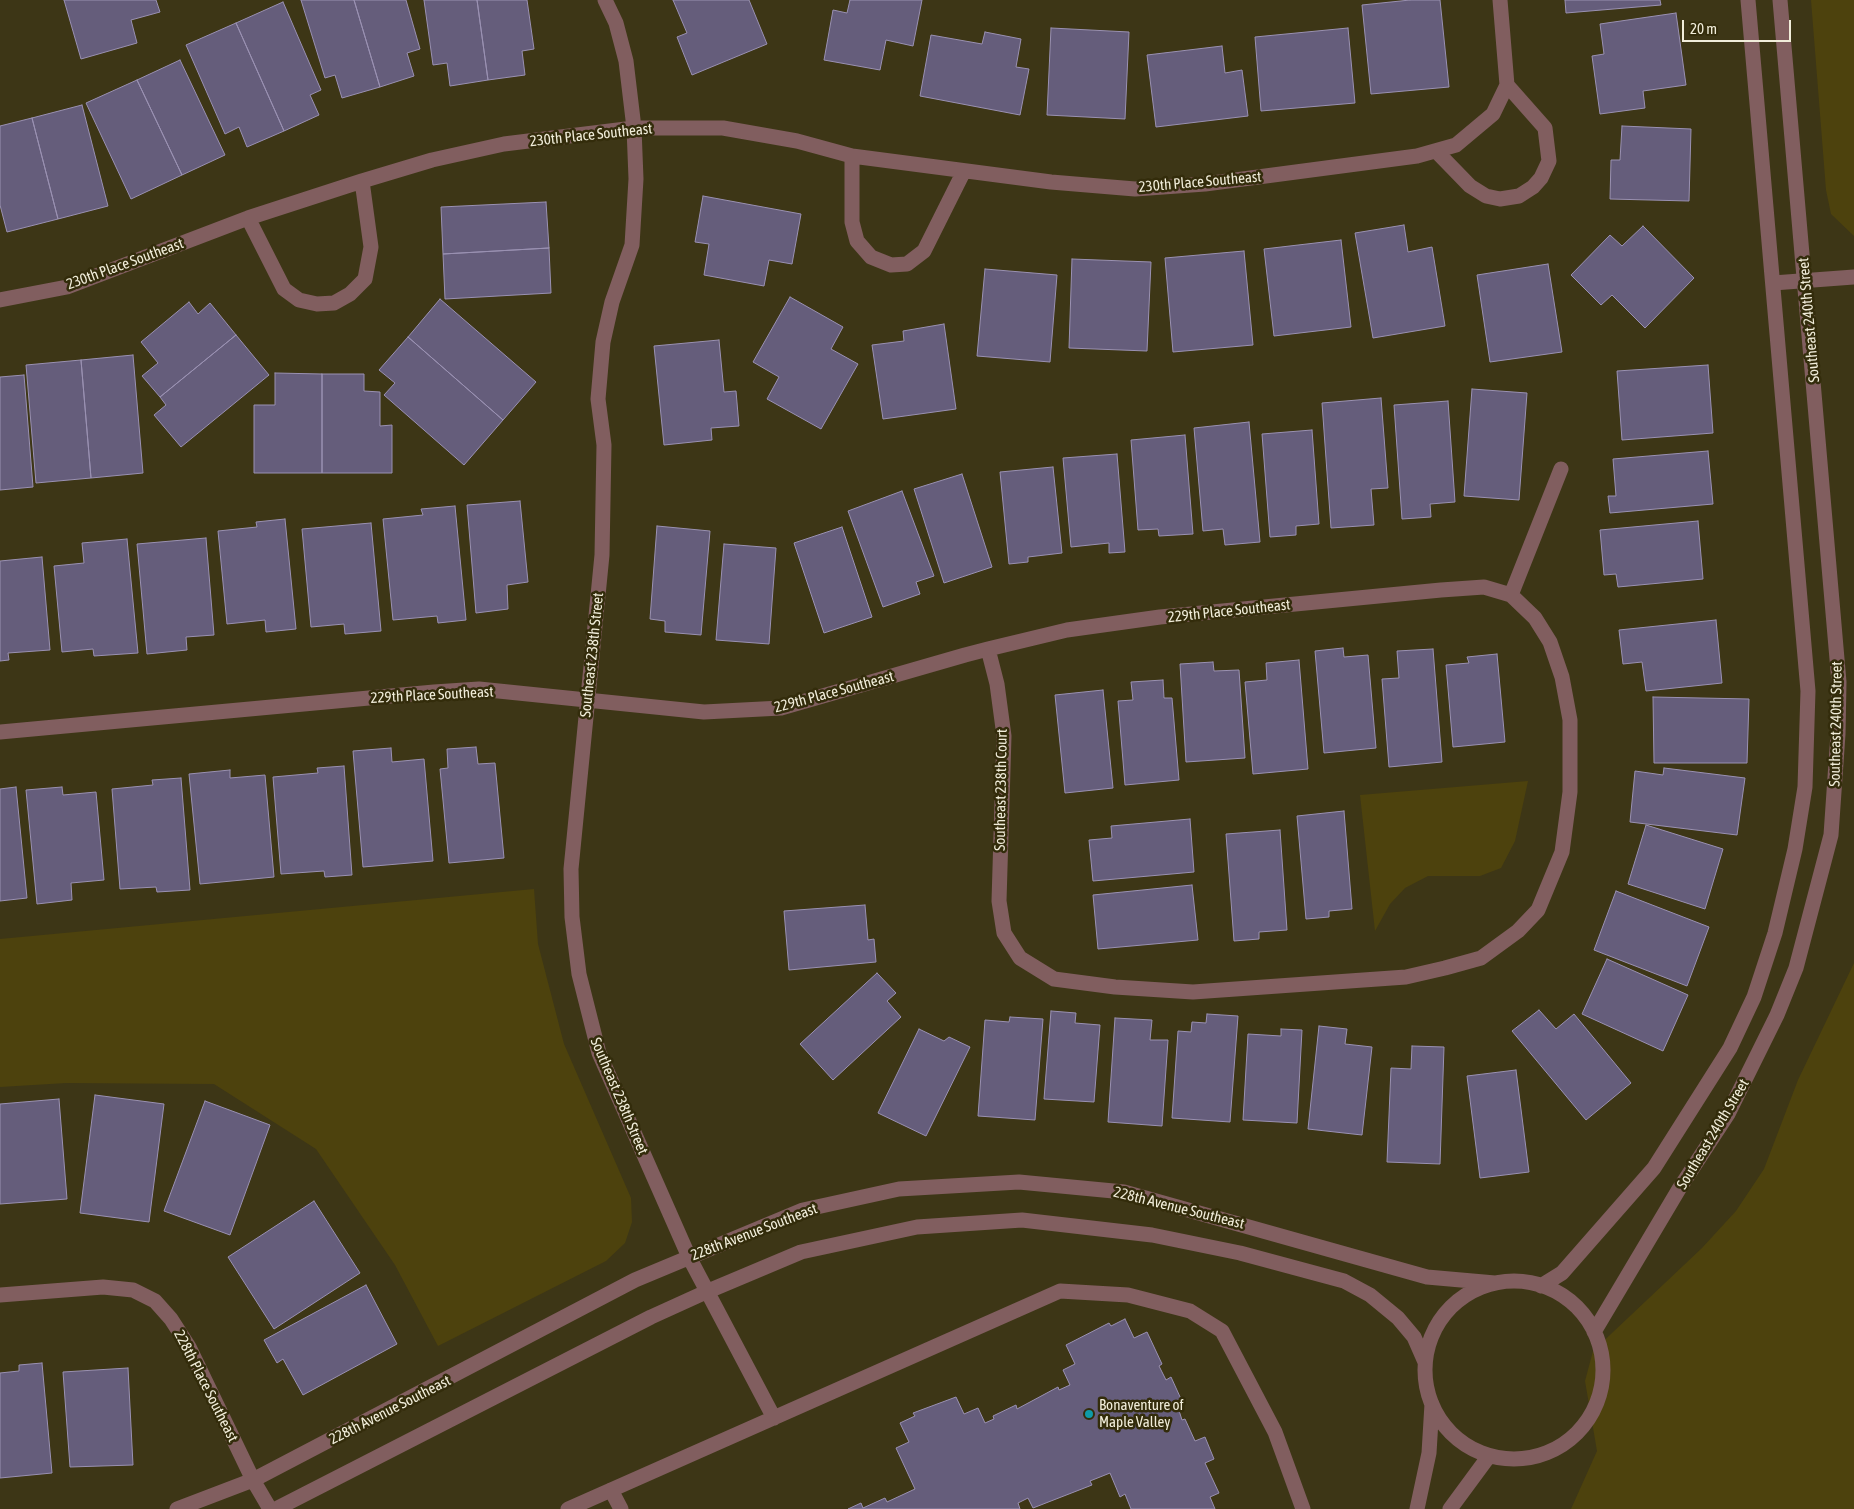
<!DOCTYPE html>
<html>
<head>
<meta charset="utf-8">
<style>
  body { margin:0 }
  #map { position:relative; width:1854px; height:1509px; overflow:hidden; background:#3d3616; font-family:"Asap Condensed",sans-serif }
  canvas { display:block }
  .scale { position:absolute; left:1682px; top:20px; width:109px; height:22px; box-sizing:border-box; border:2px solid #f1edda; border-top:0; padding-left:6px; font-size:15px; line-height:18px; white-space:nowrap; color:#f1edda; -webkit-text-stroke:4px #332c0b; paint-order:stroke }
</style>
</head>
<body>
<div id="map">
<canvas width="1854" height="1509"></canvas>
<div class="scale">20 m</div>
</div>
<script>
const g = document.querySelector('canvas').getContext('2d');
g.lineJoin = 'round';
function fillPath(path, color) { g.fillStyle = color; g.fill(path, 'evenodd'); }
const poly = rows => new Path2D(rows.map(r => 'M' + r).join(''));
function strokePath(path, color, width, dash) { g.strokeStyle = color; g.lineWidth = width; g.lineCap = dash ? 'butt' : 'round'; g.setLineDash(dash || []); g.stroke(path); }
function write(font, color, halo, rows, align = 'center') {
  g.font = font + ' "Asap Condensed",sans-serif'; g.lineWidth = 5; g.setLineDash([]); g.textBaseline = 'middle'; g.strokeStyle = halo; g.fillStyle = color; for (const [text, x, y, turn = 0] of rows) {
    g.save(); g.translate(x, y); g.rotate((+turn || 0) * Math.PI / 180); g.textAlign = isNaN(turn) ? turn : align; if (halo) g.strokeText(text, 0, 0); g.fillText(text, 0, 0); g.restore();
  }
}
const green = poly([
  [1811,0,1854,0,1854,236,1831,214,1826,190],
  [1528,781,1515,841,1501,868,1480,876,1428,876,1405,888,1390,904,1375,931,1360,795],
  [534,889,538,944,564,1044,631,1198,632,1222,625,1243,606,1261,438,1346,395,1265,316,1149,214,1084,66,1083,0,1087,0,939],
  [1854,963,1854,1509,1571,1509,1597,1451,1585,1381,1593,1351,1702,1248,1736,1211,1764,1169,1798,1080]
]);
const building = poly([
  [64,0,156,0,160,12,131,20,137,43,81,59,64,0],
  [301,0,354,0,380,87,342,98,335,75,325,78,301,0],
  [354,0,406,0,420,49,407,53,414,76,380,87,354,0],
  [424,0,477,0,488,80,450,86,447,63,433,65,424,0],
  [477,0,527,0,534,49,522,51,525,75,488,80,477,0],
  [673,0,749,0,767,44,692,75,677,37,687,33,673,0],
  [850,0,922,0,913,46,886,40,880,70,824,60,833,10,847,13,850,0],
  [1410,0,1440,0,1449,87,1371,94,1362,5,1410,0],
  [1565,0,1660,0,1661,5,1566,13,1565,0],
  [283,2,321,90,310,95,319,115,284,131,236,23,283,2],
  [1676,13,1686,85,1643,91,1645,108,1600,114,1592,56,1604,54,1600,24,1676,13],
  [236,23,284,131,247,147,239,127,225,134,186,45,236,23],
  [1051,28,1129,32,1125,119,1047,115,1051,28],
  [1348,28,1355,103,1261,111,1255,37,1348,28],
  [985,32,1021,39,1016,67,1029,69,1020,115,920,96,931,35,982,44,985,32],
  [1222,46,1225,73,1242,70,1248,116,1156,127,1147,55,1222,46],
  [180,60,225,155,182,175,137,80,180,60],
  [137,80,182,175,131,199,86,103,137,80],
  [82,105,108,206,58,219,32,118,82,105],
  [32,118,58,219,7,232,0,205,0,126,32,118],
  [1622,126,1691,129,1689,201,1610,199,1611,160,1620,160,1622,126],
  [703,196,801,214,792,264,769,260,764,286,704,275,709,244,695,242,703,196],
  [546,202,549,248,443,254,441,207,546,202],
  [1404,225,1408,252,1432,247,1445,326,1373,338,1355,233,1404,225],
  [1643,226,1694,278,1645,328,1612,295,1601,305,1571,275,1610,235,1622,246,1643,226],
  [1341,240,1351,327,1274,336,1264,249,1341,240],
  [549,248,551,293,445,299,443,254,549,248],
  [1244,251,1253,345,1173,352,1165,258,1244,251],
  [1072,259,1151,262,1147,351,1069,348,1072,259],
  [1548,264,1562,352,1490,362,1477,275,1548,264],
  [985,269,1057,275,1050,362,977,356,985,269],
  [790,297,843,327,831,349,858,364,821,429,767,399,779,377,753,362,790,297],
  [440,299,536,382,503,420,408,337,440,299],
  [189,302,198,314,210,303,236,335,160,397,142,376,158,363,141,342,189,302],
  [944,324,956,409,883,419,872,345,904,341,903,331,944,324],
  [236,335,269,375,181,447,154,415,166,405,160,397,236,335],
  [408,337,503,420,464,465,384,395,395,383,379,370,408,337],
  [719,340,724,392,736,391,739,426,711,428,712,440,664,445,654,346,719,340],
  [133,355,143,473,91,478,81,360,133,355],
  [81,360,91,478,36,483,26,365,81,360],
  [1708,365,1713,433,1622,440,1617,371,1708,365],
  [275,373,322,374,322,473,254,473,254,405,275,405,275,373],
  [322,374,364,374,364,391,380,392,380,426,392,425,392,473,322,473,322,374],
  [24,375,33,487,0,490,0,377,24,375],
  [1472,389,1527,393,1519,500,1464,496,1472,389],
  [1381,398,1388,488,1371,489,1374,525,1331,528,1322,403,1381,398],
  [1448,401,1455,502,1430,504,1431,517,1402,519,1394,405,1448,401],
  [1249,422,1260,542,1225,545,1223,529,1203,531,1194,428,1249,422],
  [1312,430,1319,524,1296,526,1296,535,1270,537,1262,434,1312,430],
  [1185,435,1193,534,1159,536,1158,529,1138,530,1131,440,1185,435],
  [1708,451,1713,504,1610,513,1608,496,1616,496,1613,459,1708,451],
  [1117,454,1125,552,1109,553,1109,543,1071,547,1063,458,1117,454],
  [1053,467,1062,553,1028,557,1028,562,1009,564,1000,472,1053,467],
  [962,474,992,567,944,583,914,489,962,474],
  [902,491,934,576,916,582,920,594,883,607,848,511,902,491],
  [520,501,528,582,507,585,508,609,476,613,467,505,520,501],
  [455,506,466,620,438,623,437,616,393,620,383,519,423,515,421,509,455,506],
  [285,519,296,629,266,632,265,620,227,624,218,531,257,527,256,522,285,519],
  [1698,521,1703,579,1618,587,1616,574,1604,575,1600,530,1698,521],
  [371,523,381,631,345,634,344,624,311,627,302,529,371,523],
  [657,526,710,531,701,635,665,632,665,621,650,619,657,526],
  [842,527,872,617,824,633,794,543,842,527],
  [206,538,214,635,186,637,187,650,147,654,137,544,206,538],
  [127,539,138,653,94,656,93,649,62,652,54,566,84,563,82,543,127,539],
  [724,544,776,548,769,644,716,640,724,544],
  [42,557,50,650,8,653,9,660,0,661,0,561,42,557],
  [1716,620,1722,683,1646,691,1642,662,1623,664,1619,630,1716,620],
  [1343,648,1344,657,1368,655,1376,748,1324,753,1315,651,1343,648],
  [1433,649,1442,762,1389,767,1382,679,1399,678,1397,651,1433,649],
  [1497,654,1505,742,1453,747,1446,665,1469,663,1467,657,1497,654],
  [1299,660,1308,769,1253,774,1245,682,1267,680,1266,663,1299,660],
  [1213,662,1214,671,1239,670,1245,758,1186,762,1180,664,1213,662],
  [1163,680,1164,698,1172,698,1179,780,1125,785,1118,701,1133,700,1131,682,1163,680],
  [1103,690,1113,788,1065,793,1055,695,1103,690],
  [1653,697,1749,699,1747,763,1654,763,1653,697],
  [476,747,478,764,495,763,504,858,449,863,440,769,448,768,447,749,476,747],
  [391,748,392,762,424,759,433,861,363,867,353,751,391,748],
  [344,766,352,875,325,877,324,871,281,874,273,777,318,773,317,768,344,766],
  [1664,768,1745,778,1737,835,1630,822,1635,771,1663,775,1664,768],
  [230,770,230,778,265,775,274,877,200,884,189,774,230,770],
  [181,778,190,890,157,892,156,887,120,889,112,789,153,785,152,780,181,778],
  [16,787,27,898,0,901,0,789,16,787],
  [62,787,63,795,96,792,104,880,71,883,72,900,37,904,26,790,62,787],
  [1344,811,1352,909,1329,911,1329,917,1306,919,1297,816,1344,811],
  [1190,819,1194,872,1093,881,1089,840,1112,838,1111,826,1190,819],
  [1646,825,1723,849,1705,909,1628,884,1646,825],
  [1280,830,1287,930,1259,932,1259,939,1234,941,1226,834,1280,830],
  [1192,885,1198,940,1098,949,1093,895,1192,885],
  [1616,891,1709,927,1687,986,1594,950,1616,891],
  [865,905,868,940,874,939,876,962,789,970,784,911,865,905],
  [1607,959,1688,995,1663,1051,1582,1014,1607,959],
  [877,973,896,993,887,1001,901,1017,833,1080,800,1044,877,973],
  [1539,1010,1556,1029,1574,1014,1631,1083,1586,1120,1512,1031,1539,1010],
  [1051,1011,1076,1013,1075,1023,1100,1025,1094,1102,1044,1099,1051,1011],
  [1207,1014,1238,1016,1230,1122,1172,1118,1178,1031,1191,1032,1192,1022,1206,1023,1207,1014],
  [1010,1017,1043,1019,1035,1120,978,1116,985,1020,1009,1022,1010,1017],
  [1115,1018,1152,1020,1150,1040,1168,1040,1162,1126,1108,1122,1115,1018],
  [1319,1026,1347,1029,1345,1044,1372,1047,1362,1135,1308,1129,1319,1026],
  [919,1029,944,1041,949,1037,970,1047,926,1136,878,1113,919,1029],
  [1281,1029,1302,1030,1297,1123,1243,1120,1248,1034,1281,1036,1281,1029],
  [1412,1046,1444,1047,1440,1164,1387,1162,1391,1068,1411,1069,1412,1046],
  [1516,1070,1529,1172,1480,1178,1467,1076,1516,1070],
  [95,1095,164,1104,149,1222,80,1213,95,1095],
  [59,1099,67,1199,0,1204,0,1104,59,1099],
  [205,1101,270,1125,230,1235,164,1211,205,1101],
  [314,1201,360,1273,274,1329,228,1257,314,1201],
  [366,1285,397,1344,303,1395,283,1359,277,1363,264,1340,366,1285],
  [1125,1319,1134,1338,1147,1332,1162,1364,1159,1366,1166,1380,1171,1377,1181,1399,1176,1401,1182,1420,1185,1419,1195,1441,1205,1437,1214,1459,1205,1463,1219,1493,1210,1497,1215,1509,1131,1509,1125,1494,1120,1497,1110,1473,1090,1481,1092,1485,1033,1508,1028,1498,1018,1503,1020,1509,848,1509,861,1503,863,1508,885,1498,887,1502,915,1489,896,1448,909,1442,900,1423,915,1416,913,1413,956,1397,964,1414,978,1408,985,1423,994,1419,993,1416,1016,1405,1017,1409,1058,1387,1059,1390,1070,1385,1063,1370,1075,1364,1066,1345,1109,1323,1111,1326,1125,1319],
  [42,1363,52,1473,0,1478,0,1373,19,1371,19,1365,42,1363],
  [128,1368,133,1465,70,1467,63,1372,128,1368]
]);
const minor = poly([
  [605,0,616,23,626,61,634,128,636,179,632,245,612,302,603,342,598,399,604,445,602,555,571,869,572,917,579,974,599,1053,689,1257,774,1418],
  [1436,151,1470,186,1486,196,1500,199,1519,196,1533,187,1541,178,1549,161,1545,128,1507,85],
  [852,156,852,222,857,241,871,257,891,265,907,264,924,251,964,171],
  [248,218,284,289,299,300,317,304,334,303,350,294,365,279,371,247,362,181],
  [1773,283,1854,277],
  [0,300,67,287,248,218,362,181,432,160,504,144,634,128,723,128,797,141,852,156,1051,182,1135,189,1205,184,1417,156,1456,145,1493,114,1507,85,1500,0],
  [1511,595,1561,469],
  [0,732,434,692,479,689,704,712,781,708,965,655,988,649,1067,630,1160,617,1441,590,1484,587,1511,595,1535,618,1550,642,1562,677,1570,720,1570,792,1562,852,1538,910,1518,931,1481,958,1445,968,1406,977,1193,992,1115,987,1054,979,1020,958,1004,933,999,901,1004,736,997,684,988,649],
  '1425 1370a89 89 0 1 1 178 0a89 89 0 1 1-178 0Z',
  [1541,1286,1562,1273,1654,1168,1730,1048,1754,997,1775,933,1795,849,1805,787,1808,691,1748,0],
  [0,1295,103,1287,133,1290,155,1301,171,1319,189,1347,253,1480,270,1509],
  [1594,1332,1679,1189,1728,1114,1777,1015,1796,968,1831,835,1838,734,1839,682,1780,0],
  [611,1490,621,1509],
  [177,1509,253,1480,635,1280,803,1210,899,1189,1019,1182,1124,1192,1427,1277,1495,1283],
  [276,1509,651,1317,706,1292,801,1252,917,1227,1022,1220,1152,1235,1240,1253,1344,1281,1370,1295,1398,1318,1414,1337,1425,1362],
  [568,1509,1060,1291,1128,1295,1190,1311,1222,1331,1275,1432,1303,1509],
  [1417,1509,1429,1453,1432,1404],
  [1450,1509,1489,1456]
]);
const markers = [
  [1089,1414,5,"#0f9aa8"]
];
const streetNames = [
  ["230th Place Southeast",591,135,-6],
  ["230th Place Southeast",1200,182,-5],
  ["230th Place Southeast",125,264,-20],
  ["Southeast 240th Street",1809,320,-95],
  ["229th Place Southeast",1229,611,-6],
  ["Southeast 238th Street",592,655,-84],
  ["229th Place Southeast",834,692,-15],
  ["229th Place Southeast",432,695,-3],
  ["Southeast 240th Street",1836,724,-89],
  ["Southeast 238th Court",1001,790,-89],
  ["Southeast 238th Street",619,1096,67],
  ["Southeast 240th Street",1713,1134,-59],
  ["228th Avenue Southeast",1179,1208,14],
  ["228th Avenue Southeast",754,1232,-21],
  ["228th Place Southeast",206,1386,63],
  ["228th Avenue Southeast",390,1410,-27]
];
const poiNames = [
  ["Bonaventure of",1099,1405],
  ["Maple Valley",1099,1422]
];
fillPath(green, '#4d420d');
fillPath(building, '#655d7b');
strokePath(building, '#9a91b2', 1);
strokePath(minor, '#815e5f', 15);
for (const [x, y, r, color] of markers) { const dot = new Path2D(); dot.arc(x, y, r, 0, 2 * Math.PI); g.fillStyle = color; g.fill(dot); strokePath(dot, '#332c0b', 2); }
write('15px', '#f1edda', '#332c0b', streetNames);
write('15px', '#f1edda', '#332c0b', poiNames, 'left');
</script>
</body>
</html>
